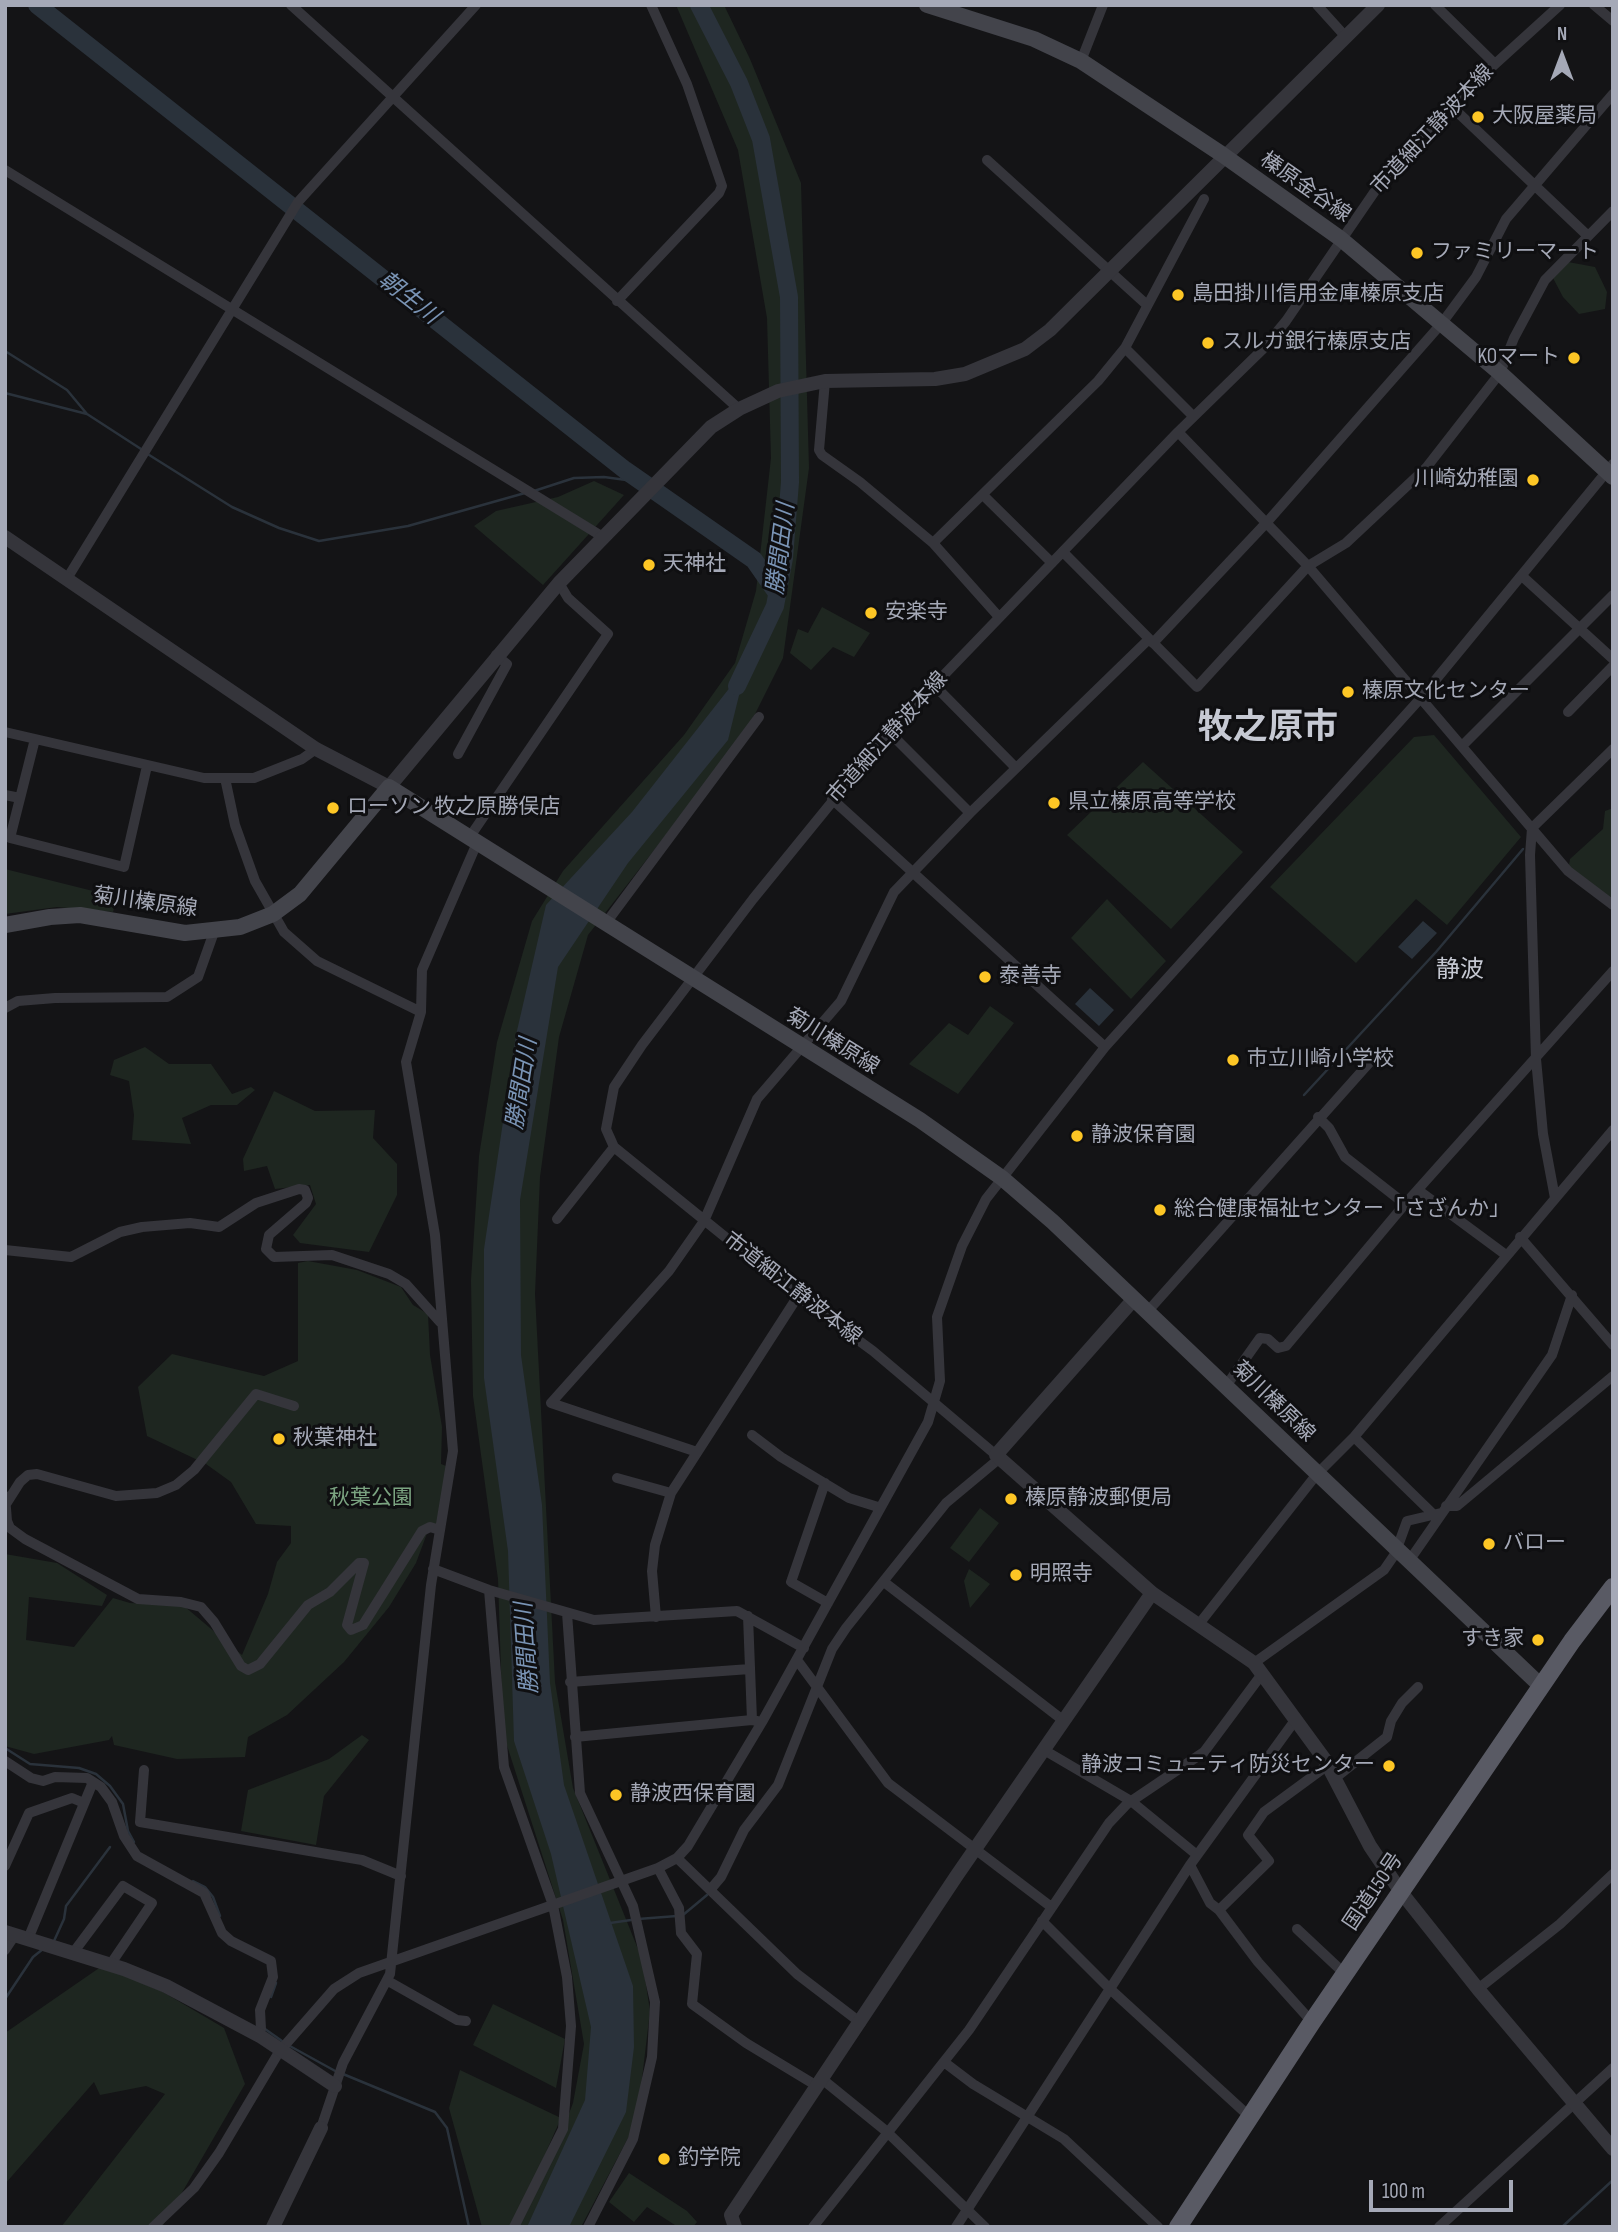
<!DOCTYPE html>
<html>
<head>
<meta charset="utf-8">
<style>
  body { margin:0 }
  #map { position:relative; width:1618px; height:2232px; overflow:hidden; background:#141416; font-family:"Sofia Sans Condensed",sans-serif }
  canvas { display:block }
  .frame { position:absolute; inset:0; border:7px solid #a5a9b7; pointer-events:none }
  .north { position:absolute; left:1527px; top:21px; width:70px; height:70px; -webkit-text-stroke:5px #0f0f11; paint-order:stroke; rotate:0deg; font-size:19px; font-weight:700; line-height:28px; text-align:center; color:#a5a9b7 }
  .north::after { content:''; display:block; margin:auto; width:24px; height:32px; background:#a5a9b7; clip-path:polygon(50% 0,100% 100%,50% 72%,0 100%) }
  .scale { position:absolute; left:1369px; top:2180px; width:144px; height:32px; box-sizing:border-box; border:4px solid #a5a9b7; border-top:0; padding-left:9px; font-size:21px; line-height:24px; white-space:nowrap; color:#a5a9b7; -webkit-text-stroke:5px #0f0f11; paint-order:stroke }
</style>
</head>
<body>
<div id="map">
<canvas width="1618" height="2232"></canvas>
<div class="frame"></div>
<div class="north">N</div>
<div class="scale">100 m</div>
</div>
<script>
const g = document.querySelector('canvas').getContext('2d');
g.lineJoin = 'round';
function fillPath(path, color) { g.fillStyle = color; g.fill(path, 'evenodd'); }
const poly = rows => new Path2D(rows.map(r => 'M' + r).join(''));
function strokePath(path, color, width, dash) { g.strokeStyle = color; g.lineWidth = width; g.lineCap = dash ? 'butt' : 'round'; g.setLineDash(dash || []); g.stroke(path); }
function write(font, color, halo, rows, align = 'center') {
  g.font = font + ' "Sofia Sans Condensed","Noto Sans JP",sans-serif'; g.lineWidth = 6; g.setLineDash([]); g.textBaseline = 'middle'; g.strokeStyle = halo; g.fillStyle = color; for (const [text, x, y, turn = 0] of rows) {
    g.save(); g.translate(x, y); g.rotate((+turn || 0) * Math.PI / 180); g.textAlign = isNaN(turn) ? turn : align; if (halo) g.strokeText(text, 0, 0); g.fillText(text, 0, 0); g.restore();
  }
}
const green = poly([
  [676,5,724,5,750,59,801,183,809,468,783,658,746,732,588,935,559,1037,540,1177,535,1294,555,1682,573,1788,642,1959,650,2011,637,2121,581,2227,518,2227,548,2169,573,2103,584,2044,563,1920,503,1733,498,1579,473,1396,471,1280,479,1156,497,1042,532,921,563,871,684,735,735,663,756,591,771,458,767,318,738,150],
  [1568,262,1595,267,1607,292,1605,309,1579,314,1563,297,1553,278],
  [594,481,624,495,543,585,474,526,496,511,558,497],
  [822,607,870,633,854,657,833,647,811,670,790,653,798,629,808,633],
  [1434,735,1521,837,1447,925,1416,899,1356,963,1270,887,1414,737],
  [1143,762,1243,852,1171,929,1067,835],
  [1613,808,1613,903,1568,871,1570,859,1603,829,1605,811],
  [5,869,117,897,113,912,57,907,5,914],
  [1107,899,1166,961,1131,999,1071,938],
  [990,1006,1014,1023,958,1094,909,1064,949,1023,968,1035],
  [145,1047,169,1064,211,1064,232,1094,251,1087,255,1090,237,1105,211,1105,182,1118,191,1144,132,1140,134,1115,129,1081,110,1075,114,1060],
  [274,1091,315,1111,375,1110,373,1138,397,1164,397,1195,369,1252,300,1243,293,1235,316,1204,310,1185,275,1189,267,1166,244,1171,243,1159],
  [308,1261,357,1270,401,1287,413,1305,428,1314,430,1355,442,1427,441,1464,451,1468,440,1530,429,1528,416,1563,389,1607,344,1662,287,1715,248,1737,245,1757,177,1759,114,1745,112,1736,109,1740,34,1754,5,1746,5,1554,57,1563,107,1595,102,1606,29,1597,26,1640,74,1647,113,1598,130,1603,184,1606,242,1655,268,1594,277,1562,291,1543,291,1526,256,1524,231,1482,206,1464,147,1436,138,1387,172,1354,264,1376,298,1361,298,1263],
  [980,1508,999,1523,969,1562,950,1548],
  [969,1569,990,1584,970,1608,964,1581],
  [362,1735,369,1740,324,1796,316,1845,241,1831,248,1790,329,1759],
  [102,1966,163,1992,224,2028,245,2084,162,2227,61,2227,165,2094,146,2086,100,2095,94,2082,5,2184,5,2033],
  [493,2004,565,2039,556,2088,473,2045],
  [460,2070,561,2118,513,2227,482,2227,449,2108],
  [629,2173,687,2211,697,2222,693,2227,678,2227,647,2207,634,2222,609,2202]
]);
const water = poly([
  [746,667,728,740,628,863,558,967,520,1200,521,1355,542,1505,550,1683,564,1785,633,1986,634,2047,626,2112,569,2227,527,2227,585,2100,591,2027,551,1854,514,1741,508,1551,484,1378,484,1249,516,1035,546,905,632,812],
  [1423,921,1437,933,1412,959,1398,947],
  [1090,988,1114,1010,1099,1026,1075,1004]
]);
const stream = poly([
  [5,351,67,390,87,414,141,449],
  [5,393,87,414],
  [146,453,232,507,279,528,319,541,408,526,525,493],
  [534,491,574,478,604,477,641,482],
  [1304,1095,1436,952,1523,849],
  [5,1748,30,1764,79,1768,96,1774,110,1786,123,1804,128,1831,134,1842],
  [193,1881,205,1887,213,1897,220,1916],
  [683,1915,707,1895],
  [638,1919,677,1916],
  [610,1923,631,1920],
  [54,1941,64,1919,66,1906,110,1847],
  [271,1997,276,1983],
  [5,1999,33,1957,43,1949],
  [265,2029,282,2041],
  [288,2045,337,2072],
  [343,2074,435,2112,447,2128,469,2227],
  [1562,2227,1613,2180]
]);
const river = poly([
  [37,5,625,470,754,560,777,593],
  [699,5,739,83,761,139,789,297,790,482,784,558,775,606,737,686]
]);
const minor = poly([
  [291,5,739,409],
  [1317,5,1345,36],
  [1435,5,1494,63],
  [1594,5,1613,21],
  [1081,61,1103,5],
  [1450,105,1588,236],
  [987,160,1147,305],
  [5,170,603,537],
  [617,301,719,193,722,186,687,84,651,5],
  [1125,348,1193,416],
  [825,381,819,450,822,455,860,482,933,543,999,617],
  [1178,432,1308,566,1568,871,1613,905],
  [984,496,1052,563],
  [933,543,1098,381,1125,348,1204,199],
  [1063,552,1197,687,1308,566,1346,543,1426,468,1500,373,1514,338,1545,280,1613,211],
  [1522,576,1613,659],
  [68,577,298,202,476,5],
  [1153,643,1268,521,1442,323,1476,277,1506,219,1613,94],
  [934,685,1016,768],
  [1568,712,1613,666],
  [5,732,204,778,254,778,302,759,316,749],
  [889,732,970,813],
  [35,739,10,838,124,867,147,766],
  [1462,746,1613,595],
  [458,754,507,664,496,655],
  [225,778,235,825,255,881,284,932,317,961,421,1012],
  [5,795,20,798],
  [832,799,1105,1047],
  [469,838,608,634,568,598,559,583],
  [606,923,759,717],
  [5,1008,18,1001,55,998,167,997,198,977,214,932],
  [1318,1117,1329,1128,1345,1157,1405,1204],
  [1418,1190,1506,1255],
  [1555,1198,1543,1134,1536,1059,1530,855,1532,828,1613,749],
  [557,1219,614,1147],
  [1520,1237,1613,1345],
  [5,1250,71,1257,120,1232,142,1227,190,1223,219,1227,256,1203,299,1189,305,1190,308,1198,306,1203,269,1235,266,1249,274,1257,332,1255,389,1274,406,1284,440,1322],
  [1148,1311,1378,1053],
  [1226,1386,1260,1338,1268,1339,1278,1348,1286,1346,1405,1204,1613,971],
  [752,1435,781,1457,849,1498,878,1507],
  [1354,1437,1432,1513],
  [697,1452,551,1403,669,1271,704,1221,757,1099,841,1001,894,892,970,813,1149,639],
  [996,1455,873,1351,798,1296,614,1147,606,1129,614,1087,642,1045,753,899,889,732,1178,432,1262,350,1286,321,1388,172,1450,105,1560,5],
  [617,1478,671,1493],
  [825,1483,791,1582,828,1603],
  [5,1496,7,1521,10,1528,25,1539,138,1599,181,1602,201,1607,214,1622,241,1666,248,1670,260,1664,308,1605,330,1592,359,1563,364,1563,347,1625,351,1630,363,1625,422,1531,430,1527,440,1530],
  [6,1504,20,1482,28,1475,37,1474,116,1496,157,1493,176,1485,194,1470,256,1394,294,1406],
  [1446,1506,1457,1506,1613,1376],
  [1409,1561,1552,1355,1572,1295],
  [433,1569,489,1590,594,1620,737,1611,804,1648],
  [884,1582,1064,1721],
  [489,1590,504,1767,553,1905,567,1977,571,2026,563,2129,514,2227],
  [567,1613,580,1793,633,1906,655,2002,652,2057,633,2139,588,2227],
  [748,1616,752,1720,757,1721],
  [656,1617,652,1571,655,1545,671,1493,798,1296],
  [1199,1624,1317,1474,1354,1437,1613,1130],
  [797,1660,888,1783,1050,1906],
  [1254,1663,1384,1570,1395,1554,1407,1521,1441,1513],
  [570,1682,750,1669],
  [575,1737,752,1720],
  [1044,1750,1131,1801,1197,1855],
  [5,1761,31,1778,43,1781,55,1777,87,1778,101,1787,112,1802,124,1836,137,1856,204,1893,222,1933,231,1941,271,1961,273,1977,260,2010,261,2029,257,2034],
  [144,1770,140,1822,362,1860,401,1876],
  [1335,1778,1387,1737,1391,1721,1402,1703,1418,1687],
  [677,1858,797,1974,861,2023],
  [1190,1865,1210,1903,1219,1910,1269,1861,1248,1835,1264,1812,1328,1765],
  [5,1866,29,1813,72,1798,84,1803],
  [658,1868,679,1908,681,1933,697,1954,692,2004,746,2043,817,2086],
  [710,1890,721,1877,744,1830,778,1785,832,1649,846,1628,946,1503,1000,1458],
  [1219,1910,1258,1962,1312,2022],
  [1042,1921,1109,1988,1250,2117],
  [1297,1929,1345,1974],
  [28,1939,93,1782],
  [5,1950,15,1935],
  [73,1953,123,1886,152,1903,110,1965],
  [388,1981,457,2020,466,2021],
  [1478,1989,1560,1924,1613,1874],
  [944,2062,973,2084,1064,2139,1158,2227],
  [822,2079,886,2131,985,2227],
  [321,2128,343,2063,390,1974,431,1585,453,1451,435,1235,406,1062,421,1012,422,970,477,843],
  [153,2227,194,2188,219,2153,279,2052,334,1989,359,1973,658,1868,677,1858,688,1846,762,1722,928,1422,940,1381,937,1317,962,1246,986,1199,1105,1047,1419,700,1613,464],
  [813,2227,969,2030,1109,1823,1127,1804,1204,1752,1262,1674],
  [956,2227,1190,1865,1296,1719],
  [1439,2227,1613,2068]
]);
const tertiary = poly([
  [5,537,316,749,389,787,559,583,711,427,739,409,778,391,825,381,935,379,965,374,1025,349,1050,330,1378,5],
  [1134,1299,996,1455,1152,1593,1254,1663,1325,1760,1370,1846,1401,1892,1478,1989,1613,2149],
  [5,1932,124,1969,166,1986,260,2036,335,2086],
  [273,2227,321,2128],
  [735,2227,731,2215,957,1875,1152,1593]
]);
const secondary = poly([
  [927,5,1034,39,1081,61,1223,155,1341,239,1500,373,1613,477],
  [5,925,50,917,80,915,185,933,240,927,273,914,300,894,389,787,920,1120,1002,1178,1053,1222,1541,1686]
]);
const trunk = poly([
  [1178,2227,1312,2022,1572,1641,1613,1587]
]);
const markers = [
  [1478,117,7,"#fdc625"],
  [1417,253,7,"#fdc625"],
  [1178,295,7,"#fdc625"],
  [1208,343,7,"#fdc625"],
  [1574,358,7,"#fdc625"],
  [1533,480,7,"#fdc625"],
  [649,565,7,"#fdc625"],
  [871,613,7,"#fdc625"],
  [1348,692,7,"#fdc625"],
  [1054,803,7,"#fdc625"],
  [333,808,7,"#fdc625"],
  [985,977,7,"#fdc625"],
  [1233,1060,7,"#fdc625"],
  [1077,1136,7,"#fdc625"],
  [1160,1210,7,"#fdc625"],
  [279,1439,7,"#fdc625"],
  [1011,1499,7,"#fdc625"],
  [1489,1544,7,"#fdc625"],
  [1016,1575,7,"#fdc625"],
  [1538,1640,7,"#fdc625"],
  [1389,1766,7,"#fdc625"],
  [616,1795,7,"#fdc625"],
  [664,2159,7,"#fdc625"]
];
const poiNames = [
  ["大阪屋薬局",1492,117],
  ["ファミリーマート",1431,253],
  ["島田掛川信用金庫榛原支店",1192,295],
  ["スルガ銀行榛原支店",1222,343],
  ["KOマート",1560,358,"right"],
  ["川崎幼稚園",1519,480,"right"],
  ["天神社",663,565],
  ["安楽寺",885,613],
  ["榛原文化センター",1362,692],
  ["県立榛原高等学校",1068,803],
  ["ローソン 牧之原勝俣店",347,808],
  ["泰善寺",999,977],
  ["市立川崎小学校",1247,1060],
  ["静波保育園",1091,1136],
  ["総合健康福祉センター「さざんか」",1174,1210],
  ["秋葉神社",293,1439],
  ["榛原静波郵便局",1025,1499],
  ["バロー",1503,1544],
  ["明照寺",1030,1575],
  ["すき家",1524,1640,"right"],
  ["静波コミュニティ防災センター",1375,1766,"right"],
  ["静波西保育園",630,1795],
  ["釣学院",678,2159]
];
const streetNames = [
  ["市道細江静波本線",1433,130,-47],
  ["榛原金谷線",1305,188,35],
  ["市道細江静波本線",888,738,-48],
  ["菊川榛原線",145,903,8],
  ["菊川榛原線",832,1042,32],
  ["市道細江静波本線",792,1289,38],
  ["菊川榛原線",1273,1402,44],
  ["国道150号",1374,1892,-56]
];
const parkNames = [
  ["秋葉公園",371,1499]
];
const waterNames = [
  ["朝生川",408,299,38],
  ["勝間田川",782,549,-83],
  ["勝間田川",523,1084,-81],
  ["勝間田川",528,1648,-94]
];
const quarterNames = [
  ["静波",1460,971]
];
const townNames = [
  ["牧之原市",1268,729]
];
fillPath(green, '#1e2620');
fillPath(water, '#2a323b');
strokePath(stream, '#2a323b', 2.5);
strokePath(river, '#2a323b', 18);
strokePath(minor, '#35353b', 10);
strokePath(tertiary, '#35353b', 14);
strokePath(secondary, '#43444b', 16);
strokePath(trunk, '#595a64', 18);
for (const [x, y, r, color] of markers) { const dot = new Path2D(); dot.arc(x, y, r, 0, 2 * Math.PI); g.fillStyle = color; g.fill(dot); strokePath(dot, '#0f0f11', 2.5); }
write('21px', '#a5a9b7', '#0f0f11', poiNames, 'left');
write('21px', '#a5a9b7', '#0f0f11', streetNames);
write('21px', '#7ba481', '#0f0f11', parkNames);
write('italic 23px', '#7a94b5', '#0f0f11', waterNames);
write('24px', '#c6c9d3', '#0f0f11', quarterNames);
write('bold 35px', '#c6c9d3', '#0f0f11', townNames);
</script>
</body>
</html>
